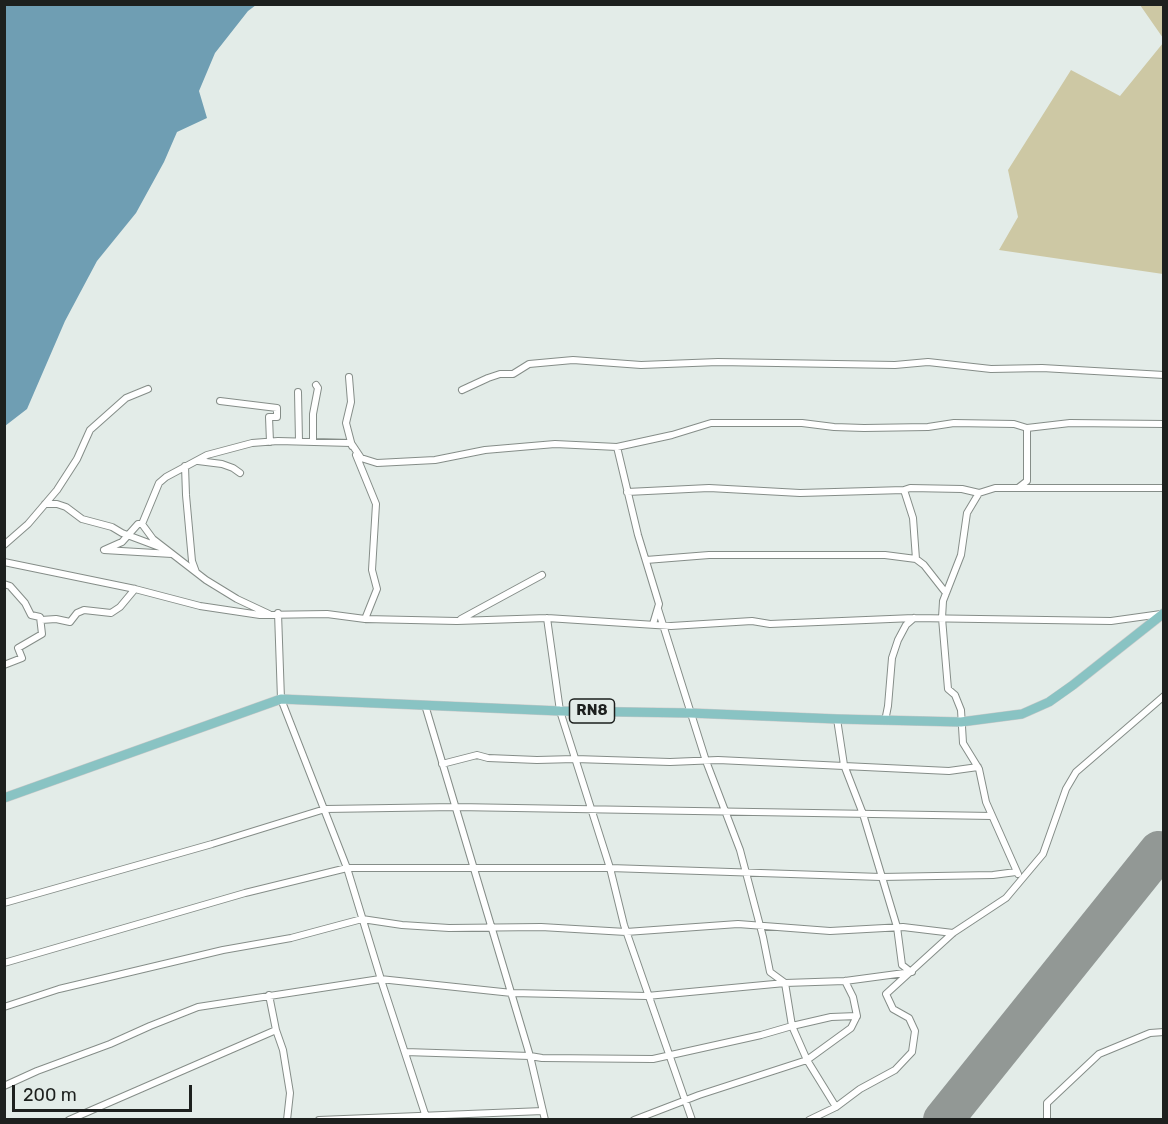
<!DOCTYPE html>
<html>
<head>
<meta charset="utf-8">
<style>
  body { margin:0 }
  #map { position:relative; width:1168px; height:1124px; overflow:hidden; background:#e3ece8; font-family:Rubik,sans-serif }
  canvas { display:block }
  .frame { position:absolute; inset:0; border:6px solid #1d201e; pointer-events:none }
  .scale { position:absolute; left:12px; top:1085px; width:180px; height:27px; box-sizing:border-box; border:3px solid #1d201e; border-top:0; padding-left:8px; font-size:18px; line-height:21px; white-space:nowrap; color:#1d201e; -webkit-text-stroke:4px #e3ece8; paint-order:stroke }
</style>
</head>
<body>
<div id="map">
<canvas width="1168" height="1124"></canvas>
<div class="frame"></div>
<div class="scale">200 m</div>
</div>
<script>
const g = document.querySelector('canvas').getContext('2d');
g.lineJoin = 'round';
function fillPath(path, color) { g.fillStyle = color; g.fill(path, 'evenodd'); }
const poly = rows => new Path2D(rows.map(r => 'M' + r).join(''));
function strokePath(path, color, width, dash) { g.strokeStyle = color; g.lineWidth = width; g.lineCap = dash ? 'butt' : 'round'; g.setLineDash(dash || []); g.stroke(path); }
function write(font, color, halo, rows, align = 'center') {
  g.font = font + ' Rubik,sans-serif'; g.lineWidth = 4.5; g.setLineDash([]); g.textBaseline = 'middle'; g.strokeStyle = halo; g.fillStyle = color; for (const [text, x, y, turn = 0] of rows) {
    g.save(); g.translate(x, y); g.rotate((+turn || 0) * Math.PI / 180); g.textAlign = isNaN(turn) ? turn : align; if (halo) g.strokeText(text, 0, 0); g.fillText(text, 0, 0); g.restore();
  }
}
const green = poly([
  [1140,5,1163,5,1163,38],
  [1163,43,1163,274,999,250,1018,217,1008,170,1071,70,1120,96]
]);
const water = poly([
  [5,4,256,5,248,11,215,53,199,91,207,118,177,132,164,162,136,213,97,261,65,321,27,409,5,426]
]);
const runway = poly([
  [943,1120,1159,851]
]);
const street = poly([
  [349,377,351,402,346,423,352,446],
  [462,390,488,378,500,374,513,374,529,364,573,360,641,365,718,362,895,365,928,362,991,369,1042,368,1164,375],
  [298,392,299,441],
  [220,401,277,408,277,417,269,417,270,442],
  [313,441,313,414,318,388,316,385],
  [617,447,638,535,659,604,653,624],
  [356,455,376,504,372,570,377,589,365,619],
  [198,461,222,464,233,468,240,473],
  [185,466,186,495,192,561,196,572],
  [1019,488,1164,488],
  [627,492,709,488,800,493,904,490],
  [45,504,57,504,66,507,82,519,112,527,122,533,162,548],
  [142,524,138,524,122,542,104,550,172,554],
  [4,545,28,524,57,490,77,459,90,430,126,398,148,389],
  [916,559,913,518,904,490,910,488,962,489,979,493],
  [646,560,709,555,885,555,916,559,924,565,946,593],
  [4,562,135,589,200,606,260,615,327,614,365,619,457,621,547,618,671,626,752,621,770,624,914,618,1111,621,1161,614],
  [4,584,10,586,25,603,31,615,40,617,42,634,18,648,22,658,4,665],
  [278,613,281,699,347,868,383,986,427,1120],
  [269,614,237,599,206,580,153,539,142,524,159,483,166,477,207,455,252,443,278,441,351,443,361,458,377,463,435,460,485,450,555,444,617,447,672,435,711,423,802,423,834,427,864,428,928,427,954,423,1014,424,1027,428,1070,423,1164,424],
  [547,618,560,711,610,868,624,925,692,1120],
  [461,619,542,575],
  [41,620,56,619,70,622,77,613,84,610,111,613,120,607,135,589],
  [425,705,530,1056,545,1120],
  [837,719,844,765,863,814,897,927,902,965,911,972],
  [885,721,888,706,892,658,898,640,906,625,914,618],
  [442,764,477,755,488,758,537,760,575,759,670,762,718,760,949,771,978,767],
  [1018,874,986,802,979,769,963,743,961,710,955,695,948,689,942,618,943,601,961,555,967,513,979,493,995,488,1018,488,1027,481,1027,428],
  [4,903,212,844,325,809,456,807,992,816],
  [4,963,245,893,347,868,610,868,881,877,993,875,1016,872],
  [4,1007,59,989,223,950,291,938,362,919,402,925,449,928,541,927,626,932,738,924,830,931,903,927,953,933],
  [276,1030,283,1050,290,1093,287,1120],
  [405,1052,530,1056,542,1058,653,1059,761,1035,792,1026,785,983,770,972,763,937,740,850,706,761,658,609],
  [4,1086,37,1071,110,1044,150,1026,198,1007,380,979,512,993,647,996,785,983,845,981,912,972],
  [836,1107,807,1060,792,1026,831,1017,857,1016],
  [69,1120,276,1030,269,995],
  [319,1120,543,1111],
  [634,1120,699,1095,807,1060,851,1028,857,1016,853,997,845,981],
  [809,1120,836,1107,860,1089,895,1070,912,1052,915,1031,909,1018,893,1009,886,994,953,933,1006,898,1043,854,1066,789,1076,772,1164,696],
  [1047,1120,1047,1103,1099,1054,1150,1033,1164,1032]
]);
const primary = poly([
  [4,798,281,699,560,711,690,713,837,719,961,722,1022,714,1049,702,1073,685,1164,613]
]);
const shields = [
  [592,711,45]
];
const shieldNames = [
  ["RN8",592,711]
];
fillPath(green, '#cdc8a4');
fillPath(water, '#6f9eb3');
strokePath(runway, '#929895', 40);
strokePath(street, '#858d88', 8);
strokePath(primary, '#c9c9c9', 10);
strokePath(street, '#fff', 6);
strokePath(primary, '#89c3c3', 9);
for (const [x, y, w] of shields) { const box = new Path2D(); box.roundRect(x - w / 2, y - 12, w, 24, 4.5); g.fillStyle = '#e3ece8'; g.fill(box); strokePath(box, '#1d201e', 1.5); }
write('bold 15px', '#1d201e', null, shieldNames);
</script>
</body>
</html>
